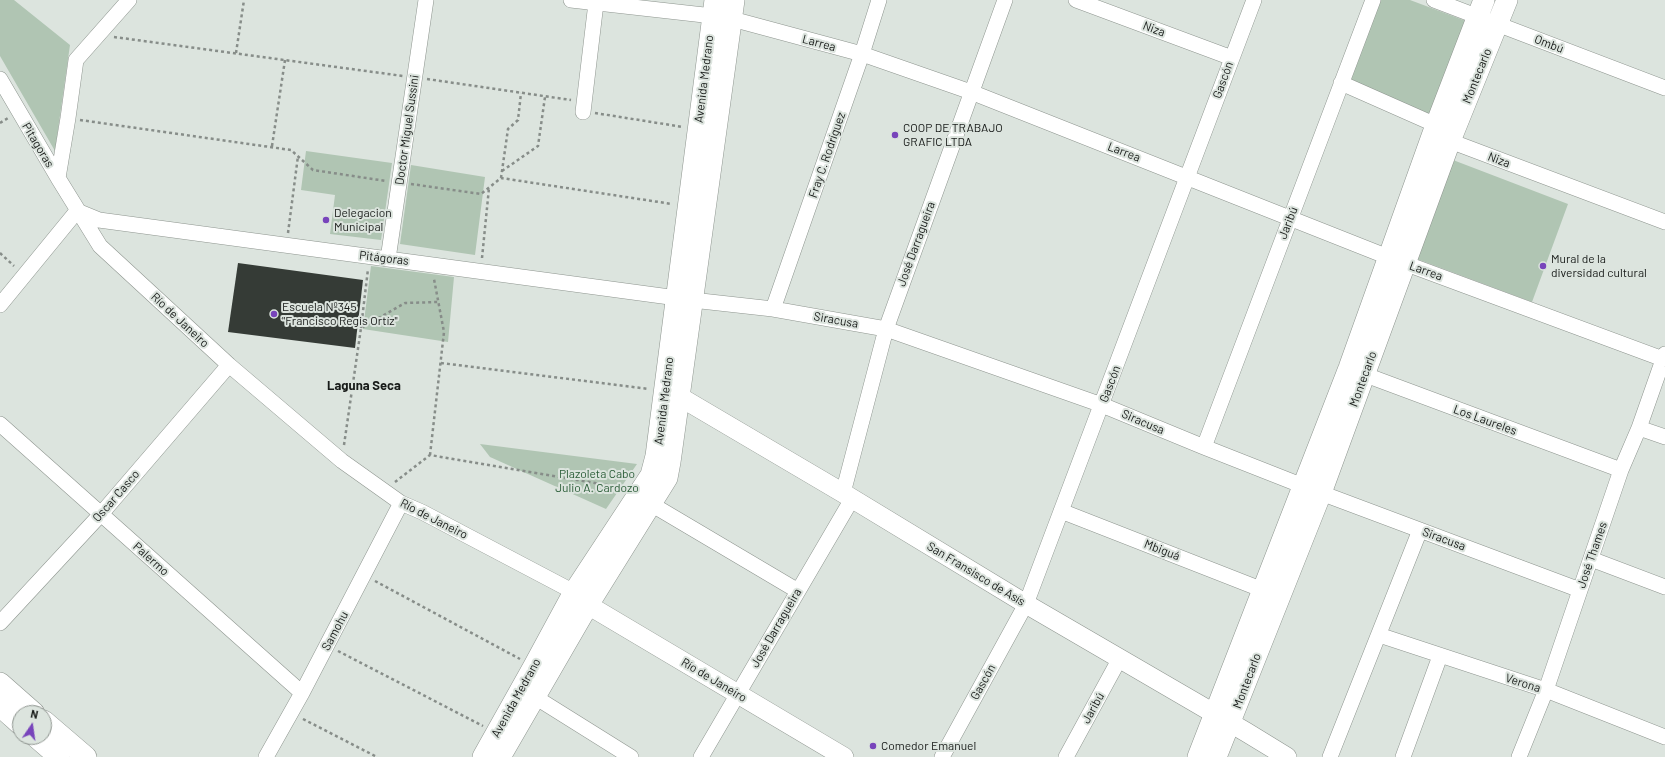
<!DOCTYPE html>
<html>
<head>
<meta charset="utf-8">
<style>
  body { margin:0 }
  #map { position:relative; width:1665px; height:757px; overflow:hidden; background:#dce4de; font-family:Barlow,sans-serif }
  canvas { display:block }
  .north { position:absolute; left:12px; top:705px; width:40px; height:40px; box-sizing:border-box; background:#dce4de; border:1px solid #8e948f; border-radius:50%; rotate:13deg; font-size:11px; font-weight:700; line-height:16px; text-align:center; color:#181b19 }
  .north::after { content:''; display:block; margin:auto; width:14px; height:18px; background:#7844bb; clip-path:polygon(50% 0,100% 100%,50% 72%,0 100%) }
</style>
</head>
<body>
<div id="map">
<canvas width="1665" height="757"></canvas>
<div class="north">N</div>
</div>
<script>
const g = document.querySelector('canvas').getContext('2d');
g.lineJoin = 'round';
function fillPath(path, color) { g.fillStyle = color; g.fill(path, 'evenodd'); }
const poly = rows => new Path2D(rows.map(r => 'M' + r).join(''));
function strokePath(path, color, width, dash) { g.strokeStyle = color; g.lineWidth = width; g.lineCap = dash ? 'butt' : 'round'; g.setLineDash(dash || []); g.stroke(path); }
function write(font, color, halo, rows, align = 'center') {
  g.font = font + ' Barlow,sans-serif'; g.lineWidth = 4; g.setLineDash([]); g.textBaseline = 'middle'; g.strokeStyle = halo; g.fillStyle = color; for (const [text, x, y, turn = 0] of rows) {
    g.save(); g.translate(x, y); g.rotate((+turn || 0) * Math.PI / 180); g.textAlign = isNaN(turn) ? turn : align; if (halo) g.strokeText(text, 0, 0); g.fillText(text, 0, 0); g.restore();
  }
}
const green = poly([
  [0,0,14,0,70,45,55,151,0,56],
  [1379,0,1410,0,1466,21,1431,115,1347,80],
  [306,151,392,163,381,240,330,234,335,195,301,190],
  [1453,160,1568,204,1532,302,1417,259],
  [411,165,485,177,475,255,400,244],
  [371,266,454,277,448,342,363,329],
  [480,444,637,464,606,509,490,457]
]);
const building = poly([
  [238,263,363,280,355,348,228,332]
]);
const path = poly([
  [114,37,403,76],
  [236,53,244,0],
  [427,79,571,100],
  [595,113,683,127],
  [80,120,291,150,313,170,386,181],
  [0,123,8,118],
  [272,146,285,60],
  [502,171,538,146,545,97],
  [501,178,508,129,518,120,521,93],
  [411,184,481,194,501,178,672,204],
  [288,233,298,156],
  [0,253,14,266],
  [482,258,489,188],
  [361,328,368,269],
  [441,363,649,389],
  [344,445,361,328,405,303,438,302],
  [430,455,444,332,434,279],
  [395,482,430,455,624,488],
  [375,581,520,659],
  [338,651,483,726],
  [303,719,377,757]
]);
const minor = poly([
  [571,0,713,16,732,19,862,54,971,92,1388,257,1663,359],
  [1076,0,1232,58],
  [1434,0,1665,88],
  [0,79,58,178,100,246,229,365,342,461,401,503,422,512,574,592],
  [1341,83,1436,125,1450,141,1665,222],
  [583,112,596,3],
  [58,178,68,118,76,60,129,0],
  [77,211,99,220,692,300,773,309,886,329,1102,405,1204,447,1321,493,1580,590],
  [388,259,426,0],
  [0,305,77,211],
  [773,309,862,54,879,0],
  [1355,371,1621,470],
  [0,424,302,693],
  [1639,428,1665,437],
  [1204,447,1373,0],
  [843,493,886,329,1005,0],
  [651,504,798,591],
  [1061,511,1263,590],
  [1591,559,1665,587],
  [0,623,101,514,229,365],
  [1379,635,1546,690,1665,737],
  [535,697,631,757],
  [266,757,302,693,401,503],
  [701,757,852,499],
  [942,757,1026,604,1254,0],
  [1066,757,1120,658],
  [1330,757,1420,530],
  [1403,757,1440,656],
  [1519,757,1546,690,1621,470,1639,428,1665,354]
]);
const tertiary = poly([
  [666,392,680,397,843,493,1026,604,1246,732,1287,757],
  [577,594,588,605,844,757]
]);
const secondary = poly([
  [0,683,34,713],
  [0,706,20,724],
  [44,721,86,757],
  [36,737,59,757],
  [483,757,534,666,574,592,651,475,656,456,715,0],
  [500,757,588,605,667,478,670,462,734,0],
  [1198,757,1349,368,1436,125,1484,0],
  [1216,757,1321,493,1450,141,1507,0]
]);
const markers = [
  [895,135,4,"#7844bb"],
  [326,220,4,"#7844bb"],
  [1543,266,4,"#7844bb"],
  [274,314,4,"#7844bb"],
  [873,746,4,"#7844bb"]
];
const streetNames = [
  ["Niza",1154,29,21],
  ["Larrea",819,43,15],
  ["Ombú",1549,44,21],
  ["Montecarlo",1477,76,-68],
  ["Avenida Medrano",704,79,-83],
  ["Gascón",1223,80,-70],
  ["Doctor Miguel Sussini",407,130,-82],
  ["Pitagoras",38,145,59],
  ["Larrea",1124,152,21],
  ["Fray C. Rodríguez",827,155,-71],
  ["Niza",1499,160,21],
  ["Jaribú",1288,223,-69],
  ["José Darragueira",916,244,-70],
  ["Pitágoras",384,258,7],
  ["Larrea",1426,271,20],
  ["Río de Janeiro",180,320,43],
  ["Siracusa",836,320,10],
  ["Montecarlo",1363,379,-70],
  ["Gascón",1110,384,-69],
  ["Avenida Medrano",664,401,-83],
  ["Los Laureles",1485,420,20],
  ["Siracusa",1143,422,23],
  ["Oscar Casco",116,496,-49],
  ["Río de Janeiro",434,519,27],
  ["Siracusa",1444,539,20],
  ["Mbiguá",1162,550,21],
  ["José Thames",1592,555,-71],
  ["Palermo",151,559,42],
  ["San Fransisco de Asís",976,574,31],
  ["José Darragueira",776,628,-60],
  ["Samohu",335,631,-62],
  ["Río de Janeiro",714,680,31],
  ["Montecarlo",1247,681,-69],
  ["Gascón",983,682,-61],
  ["Verona",1523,683,18],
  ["Avenida Medrano",516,698,-61],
  ["Jaribú",1093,708,-61]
];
const poiNames = [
  ["COOP DE TRABAJO",903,128],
  ["GRAFIC LTDA",903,142],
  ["Delegacion",334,213],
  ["Municipal",334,227],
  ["Mural de la",1551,259],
  ["diversidad cultural",1551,273],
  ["Escuela Nº345",282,307],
  ["\"Francisco Regis Ortíz\"",282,321],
  ["Comedor Emanuel",881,746]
];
const parkNames = [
  ["Plazoleta Cabo",597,474],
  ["Julio A. Cardozo",597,488]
];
const neighbourhoodNames = [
  ["Laguna Seca",364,386]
];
fillPath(green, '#b0c5b3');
fillPath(building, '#353b36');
strokePath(minor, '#8e958f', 16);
strokePath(tertiary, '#8e958f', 20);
strokePath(secondary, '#8e958f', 22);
strokePath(path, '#878d89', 2.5, [3, 3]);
strokePath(minor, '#fff', 15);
strokePath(tertiary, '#fff', 19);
strokePath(secondary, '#fff', 21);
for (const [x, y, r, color] of markers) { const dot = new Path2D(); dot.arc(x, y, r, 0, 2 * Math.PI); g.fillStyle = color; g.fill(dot); strokePath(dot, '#dce4de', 1.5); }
write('12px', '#181b19', '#dce4de', streetNames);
write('12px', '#181b19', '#dce4de', poiNames, 'left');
write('12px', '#2b5d38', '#dce4de', parkNames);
write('bold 13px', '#181b19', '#dce4de', neighbourhoodNames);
</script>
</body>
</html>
